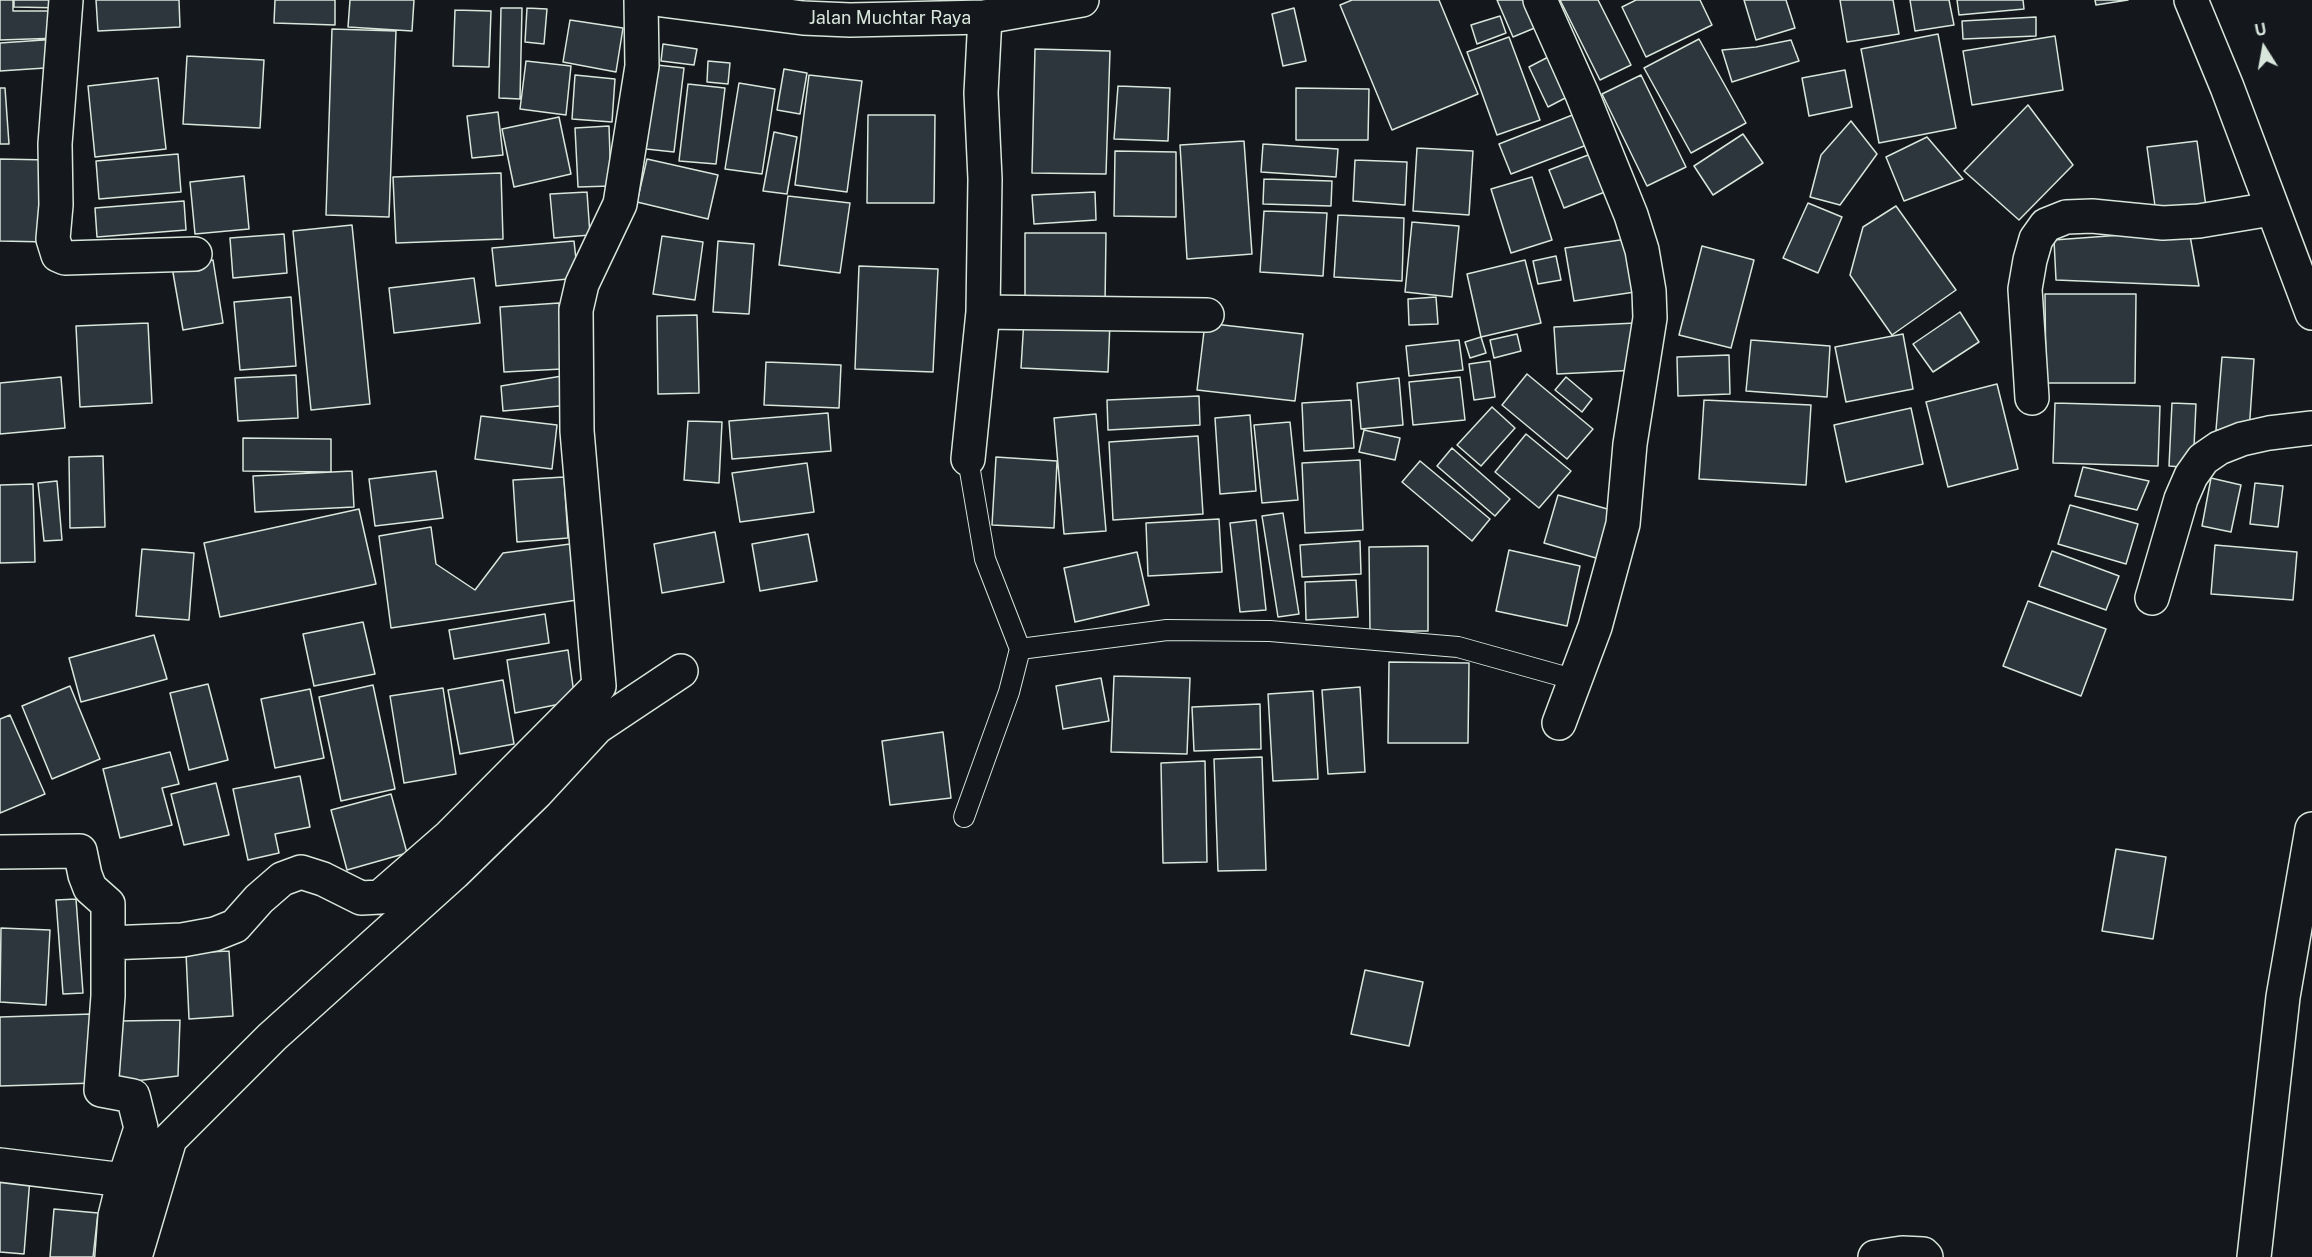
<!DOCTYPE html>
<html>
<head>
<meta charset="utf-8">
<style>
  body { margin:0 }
  #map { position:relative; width:2312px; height:1257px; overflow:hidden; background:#14181c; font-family:"Public Sans",sans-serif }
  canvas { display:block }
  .north { position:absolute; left:2234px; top:18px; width:60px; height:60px; -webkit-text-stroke:4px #14181c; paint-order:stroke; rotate:349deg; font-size:16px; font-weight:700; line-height:24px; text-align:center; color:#d8e6dc }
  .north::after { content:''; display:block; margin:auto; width:21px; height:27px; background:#d8e6dc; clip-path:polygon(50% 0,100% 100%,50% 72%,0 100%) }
</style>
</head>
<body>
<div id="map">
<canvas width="2312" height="1257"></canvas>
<div class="north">U</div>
</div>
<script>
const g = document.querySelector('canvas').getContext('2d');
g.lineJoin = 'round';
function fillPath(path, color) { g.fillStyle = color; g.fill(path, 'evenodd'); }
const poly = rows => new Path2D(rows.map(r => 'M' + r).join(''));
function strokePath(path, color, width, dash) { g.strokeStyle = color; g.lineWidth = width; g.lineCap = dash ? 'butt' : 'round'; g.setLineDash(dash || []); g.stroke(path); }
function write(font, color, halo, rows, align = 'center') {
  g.font = font + ' "Public Sans",sans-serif'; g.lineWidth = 4.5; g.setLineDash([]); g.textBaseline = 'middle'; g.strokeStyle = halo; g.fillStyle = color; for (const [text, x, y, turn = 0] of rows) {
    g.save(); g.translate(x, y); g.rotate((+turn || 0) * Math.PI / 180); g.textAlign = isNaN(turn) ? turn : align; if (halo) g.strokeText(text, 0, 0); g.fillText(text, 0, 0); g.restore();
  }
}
const building = poly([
  [0,0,13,0,13,11,59,11,60,38,0,40,0,0],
  [14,0,63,0,63,8,14,7,14,0],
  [96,0,179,0,180,27,98,31,96,0],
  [275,0,335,0,335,25,274,23,275,0],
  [350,0,414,0,412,31,348,27,350,0],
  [1352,0,1439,0,1478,94,1392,130,1340,5,1352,0],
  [1497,0,1526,0,1537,27,1513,37,1497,0],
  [1560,0,1598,0,1631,65,1600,80,1560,0],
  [1636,0,1700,0,1712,25,1646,57,1622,7,1636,0],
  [1744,0,1786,0,1795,28,1756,40,1744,0],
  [1840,0,1893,0,1899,34,1847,42,1840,0],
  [1910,0,1949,0,1954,25,1915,31,1910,0],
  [1957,0,2023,0,2024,9,1959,15,1957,0],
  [2095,0,2128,0,2096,5,2095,0],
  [501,8,522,8,520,99,499,98,501,8],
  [527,8,547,9,544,44,525,42,527,8],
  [1294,8,1306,61,1283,66,1272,14,1294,8],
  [455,10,491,11,489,67,453,66,455,10],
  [1500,16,1506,33,1477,44,1471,25,1500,16],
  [2036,17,2036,36,1963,39,1962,21,2036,17],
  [570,20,623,28,616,72,563,62,570,20],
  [332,29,396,31,389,217,326,215,332,29],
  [1938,34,1956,128,1879,143,1861,49,1938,34],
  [2055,36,2063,90,1972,105,1963,51,2055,36],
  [1509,37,1540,120,1497,135,1467,52,1509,37],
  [58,39,60,67,0,71,0,43,58,39],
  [1699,39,1746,123,1691,153,1644,68,1699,39],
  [1791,40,1799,61,1732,82,1722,50,1756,47,1791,40],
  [663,44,697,49,694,65,661,61,663,44],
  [1035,49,1110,51,1106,174,1032,173,1035,49],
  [1552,55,1571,95,1548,107,1529,67,1552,55],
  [187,56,264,60,260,128,183,124,187,56],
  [526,61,571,66,566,115,520,109,526,61],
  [708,61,730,63,728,84,707,82,708,61],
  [657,65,684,68,674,152,646,149,657,65],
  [784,69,807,73,800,114,777,110,784,69],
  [1845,70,1852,107,1809,116,1802,78,1845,70],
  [575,75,615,79,612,122,572,119,575,75],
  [809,75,862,81,847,192,795,185,809,75],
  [1641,75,1686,167,1647,186,1602,94,1641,75],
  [158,78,166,149,95,157,88,86,158,78],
  [739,83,775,89,762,174,725,169,739,83],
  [688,84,725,88,716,164,679,161,688,84],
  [1118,86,1170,88,1168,141,1114,139,1118,86],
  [0,88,5,88,9,144,0,144,0,88],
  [1296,88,1369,89,1368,140,1296,140,1296,88],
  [2028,105,2073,165,2019,220,1964,171,2028,105],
  [498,112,503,155,472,158,467,116,498,112],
  [1580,112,1592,143,1511,174,1499,144,1580,112],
  [868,115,935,115,934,203,867,203,868,115],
  [559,117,571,174,514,187,502,129,559,117],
  [1851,121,1877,154,1840,205,1810,197,1821,155,1851,121],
  [609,126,611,186,578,187,575,128,609,126],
  [774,132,797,137,787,194,763,191,774,132],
  [1743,134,1763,163,1713,195,1694,166,1743,134],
  [1927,137,1963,179,1904,201,1886,157,1927,137],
  [1244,141,1252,254,1187,259,1180,145,1244,141],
  [2197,141,2207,214,2157,221,2147,147,2197,141],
  [1263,144,1338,149,1336,177,1261,172,1263,144],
  [1417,148,1473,151,1469,215,1413,211,1417,148],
  [1115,151,1176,152,1176,217,1114,216,1115,151],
  [1596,152,1610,190,1564,208,1549,170,1596,152],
  [178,154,181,192,99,199,96,161,178,154],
  [0,159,49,160,48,242,0,241,0,159],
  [647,159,718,175,708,219,637,202,647,159],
  [1355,160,1407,162,1405,205,1353,201,1355,160],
  [501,173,503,239,396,243,393,177,501,173],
  [244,176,249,229,195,234,190,182,244,176],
  [1532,177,1552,240,1511,253,1491,189,1532,177],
  [1264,179,1332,181,1331,206,1263,204,1264,179],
  [587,192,590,235,554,238,550,194,587,192],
  [1095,192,1096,220,1034,224,1032,195,1095,192],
  [788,196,850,203,840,273,779,265,788,196],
  [184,201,186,230,97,237,95,208,184,201],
  [1808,203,1842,217,1818,273,1783,258,1808,203],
  [1896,206,1956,290,1892,335,1850,275,1863,227,1896,206],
  [1264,211,1327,213,1323,276,1260,272,1264,211],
  [1338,215,1404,218,1402,281,1334,277,1338,215],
  [1412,222,1459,226,1452,297,1405,292,1412,222],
  [352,225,370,404,311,410,293,231,352,225],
  [2189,230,2199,286,2056,280,2054,240,2189,230],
  [1025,233,1106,233,1105,305,1025,304,1025,233],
  [284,234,287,273,233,278,230,238,284,234],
  [662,236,703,242,695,300,653,294,662,236],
  [1627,239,1635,292,1574,301,1565,248,1627,239],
  [574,241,578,278,496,286,492,248,574,241],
  [718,241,754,244,749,314,713,312,718,241],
  [1702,246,1754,260,1731,348,1679,335,1702,246],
  [1556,256,1561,280,1538,284,1533,261,1556,256],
  [213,260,223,323,183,330,172,267,213,260],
  [1525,260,1541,323,1481,337,1467,274,1525,260],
  [859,266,938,269,933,372,855,369,859,266],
  [474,278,480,323,394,333,389,288,474,278],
  [2045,294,2136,294,2135,383,2046,383,2045,294],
  [291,297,296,366,240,370,234,302,291,297],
  [1436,297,1438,324,1409,325,1408,299,1436,297],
  [559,303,562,369,504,372,500,307,559,303],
  [1960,312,1979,342,1933,372,1913,344,1960,312],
  [697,315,699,393,658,394,657,316,697,315],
  [1024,319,1110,322,1108,372,1021,368,1024,319],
  [148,323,152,403,80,407,76,326,148,323],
  [1205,323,1303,334,1295,401,1197,390,1205,323],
  [1635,323,1638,370,1557,374,1554,327,1635,323],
  [1517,334,1521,351,1494,358,1490,340,1517,334],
  [1903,334,1913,389,1846,402,1835,347,1903,334],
  [1481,337,1486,353,1470,358,1465,342,1481,337],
  [1459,340,1463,370,1409,376,1406,346,1459,340],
  [1751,340,1830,346,1827,397,1746,391,1751,340],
  [1729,355,1730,394,1678,396,1677,357,1729,355],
  [2222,357,2254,359,2249,432,2216,430,2222,357],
  [1490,361,1495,397,1474,400,1469,364,1490,361],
  [766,362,841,365,839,408,764,405,766,362],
  [1527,374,1593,429,1567,459,1502,405,1527,374],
  [296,375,298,418,238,421,235,378,296,375],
  [562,376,571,405,503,411,501,386,562,376],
  [61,377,65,428,0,434,0,383,61,377],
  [1460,377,1465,420,1413,425,1409,382,1460,377],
  [1566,377,1592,399,1582,412,1555,390,1566,377],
  [1399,378,1403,425,1361,429,1357,383,1399,378],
  [1997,384,2018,469,1948,487,1926,402,1997,384],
  [1199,396,1200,425,1108,430,1107,400,1199,396],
  [1351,400,1354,448,1304,451,1302,403,1351,400],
  [1704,400,1811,405,1806,485,1699,479,1704,400],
  [2055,403,2160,406,2158,466,2053,463,2055,403],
  [2172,403,2196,404,2193,468,2169,466,2172,403],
  [1492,407,1515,428,1481,466,1457,445,1492,407],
  [1911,408,1923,464,1846,482,1834,425,1911,408],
  [828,413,831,451,732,459,729,421,828,413],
  [1096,414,1106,531,1064,534,1054,418,1096,414],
  [1250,415,1256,491,1220,494,1215,418,1250,415],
  [481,416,557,425,552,469,475,459,481,416],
  [688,421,722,422,719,483,684,480,688,421],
  [1290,422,1298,500,1262,503,1254,425,1290,422],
  [1364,430,1400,438,1395,460,1359,452,1364,430],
  [1526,434,1571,471,1539,508,1495,472,1526,434],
  [1198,436,1203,514,1113,520,1109,442,1198,436],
  [243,438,331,439,331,472,243,471,243,438],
  [1452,448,1510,499,1495,516,1437,466,1452,448],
  [103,456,105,527,70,528,69,457,103,456],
  [996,457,1057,461,1054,528,992,525,996,457],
  [1360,460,1363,530,1305,533,1302,463,1360,460],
  [1420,461,1490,519,1472,541,1402,482,1420,461],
  [807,463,814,512,740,522,732,473,807,463],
  [2083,467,2149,481,2137,510,2075,496,2083,467],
  [352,471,354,507,255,512,253,476,352,471],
  [436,471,443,518,375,526,369,479,436,471],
  [564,477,568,538,517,542,513,480,564,477],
  [2211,478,2241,485,2231,532,2202,526,2211,478],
  [57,481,62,540,44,541,38,483,57,481],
  [2255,483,2283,486,2278,527,2250,524,2255,483],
  [33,484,35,562,0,563,0,485,33,484],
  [1558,495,1618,512,1603,560,1544,543,1558,495],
  [2070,505,2138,524,2126,564,2058,544,2070,505],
  [359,509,376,584,220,617,204,543,359,509],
  [1283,513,1299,614,1278,617,1262,516,1283,513],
  [1219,519,1222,572,1148,576,1146,523,1219,519],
  [1256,520,1266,610,1240,612,1230,523,1256,520],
  [431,527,436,564,475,590,503,553,570,544,577,600,391,628,379,536,431,527],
  [715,532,724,582,662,593,654,544,715,532],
  [808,534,817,581,760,591,752,544,808,534],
  [1360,541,1361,574,1302,577,1300,545,1360,541],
  [2215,545,2297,552,2293,600,2211,594,2215,545],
  [1428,546,1428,631,1370,631,1369,547,1428,546],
  [142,549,194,553,189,620,136,616,142,549],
  [1509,550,1580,566,1567,626,1496,611,1509,550],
  [2052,551,2119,576,2106,610,2039,586,2052,551],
  [1137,552,1149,605,1075,622,1064,568,1137,552],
  [1356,580,1358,617,1306,620,1305,582,1356,580],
  [2028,601,2106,629,2081,696,2003,666,2028,601],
  [545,614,549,643,454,659,449,630,545,614],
  [363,622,375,674,314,686,303,634,363,622],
  [154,635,167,679,81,702,69,658,154,635],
  [568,650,575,701,515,713,507,660,568,650],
  [1389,662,1469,663,1468,743,1388,743,1389,662],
  [1114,676,1190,678,1187,754,1111,752,1114,676],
  [1101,678,1109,721,1063,729,1056,686,1101,678],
  [503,680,514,744,460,754,448,690,503,680],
  [208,684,228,760,189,770,170,693,208,684],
  [373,685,395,789,341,801,319,697,373,685],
  [70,686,100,759,52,779,22,706,70,686],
  [1360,687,1365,772,1328,774,1322,690,1360,687],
  [443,688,456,774,404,783,390,696,443,688],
  [310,689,324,758,275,768,261,699,310,689],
  [1313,691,1318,779,1273,781,1268,694,1313,691],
  [1260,704,1261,749,1194,751,1192,707,1260,704],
  [10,715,45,794,0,813,0,719,10,715],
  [943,732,951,798,890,805,882,741,943,732],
  [170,752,179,784,162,788,172,825,120,838,103,769,170,752],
  [1262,757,1266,870,1218,871,1214,759,1262,757],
  [1205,761,1207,862,1163,863,1161,763,1205,761],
  [300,776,310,827,275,834,279,853,248,860,233,789,300,776],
  [216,783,229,835,184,845,171,794,216,783],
  [391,794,407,853,347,870,331,810,391,794],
  [2116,849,2166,857,2153,939,2102,931,2116,849],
  [76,899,83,993,63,994,56,900,76,899],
  [1,928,50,930,46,1005,0,1002,1,928],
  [229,951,233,1016,189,1019,186,953,229,951],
  [1365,970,1423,982,1409,1046,1351,1034,1365,970],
  [92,1014,94,1083,0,1086,0,1017,92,1014],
  [180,1020,178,1076,117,1083,119,1021,180,1020],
  [0,1176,30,1178,24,1254,0,1252,0,1176],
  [54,1209,98,1213,93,1257,50,1257,54,1209]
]);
const service = poly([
  [1020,649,1167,630,1270,631,1458,647,1576,680],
  [964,817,1009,692,1020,649,985,559,968,459]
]);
const minor = poly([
  [66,0,55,144,56,205,53,239,58,255,65,258,195,254],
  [1540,0,1582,94,1631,215,1642,250,1649,291,1650,318,1630,444,1623,524,1595,627,1559,723],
  [2191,0,2227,87,2312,313],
  [983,312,1207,315],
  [2032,398,2025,289,2030,260,2036,239,2046,225,2066,217,2092,216,2163,223,2199,221,2271,209],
  [968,459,983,312,985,179,981,93,985,17],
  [2152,598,2181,499,2191,476,2203,459,2219,448,2242,439,2269,433,2312,428],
  [0,852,80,851,85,875,90,888,108,904,108,996,101,1090,133,1096,141,1128,124,1180,115,1216,112,1257],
  [108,943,182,940,215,934,235,926,259,899,282,879,301,872,323,879,361,898,380,897,450,836,599,686,577,431,576,310,582,284,620,204,642,66,641,0],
  [0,1165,124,1180],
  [135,1257,170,1139,272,1037,454,873,536,793,597,727,681,671],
  [1875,1257,1902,1253,1923,1254,1926,1257],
  [2254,1257,2283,997,2312,829]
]);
const trunk = poly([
  [662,0,803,18,850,20,985,17,1082,0]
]);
const streetNames = [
  ["Jalan Muchtar Raya",890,18]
];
fillPath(building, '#2c363c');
strokePath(building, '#d8e6dc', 1.5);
strokePath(service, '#d8e6dc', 22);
strokePath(minor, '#d8e6dc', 36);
strokePath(trunk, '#d8e6dc', 36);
strokePath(service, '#14181c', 20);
strokePath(minor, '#14181c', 33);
strokePath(trunk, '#14181c', 33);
write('18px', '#d8e6dc', '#14181c', streetNames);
</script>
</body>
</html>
